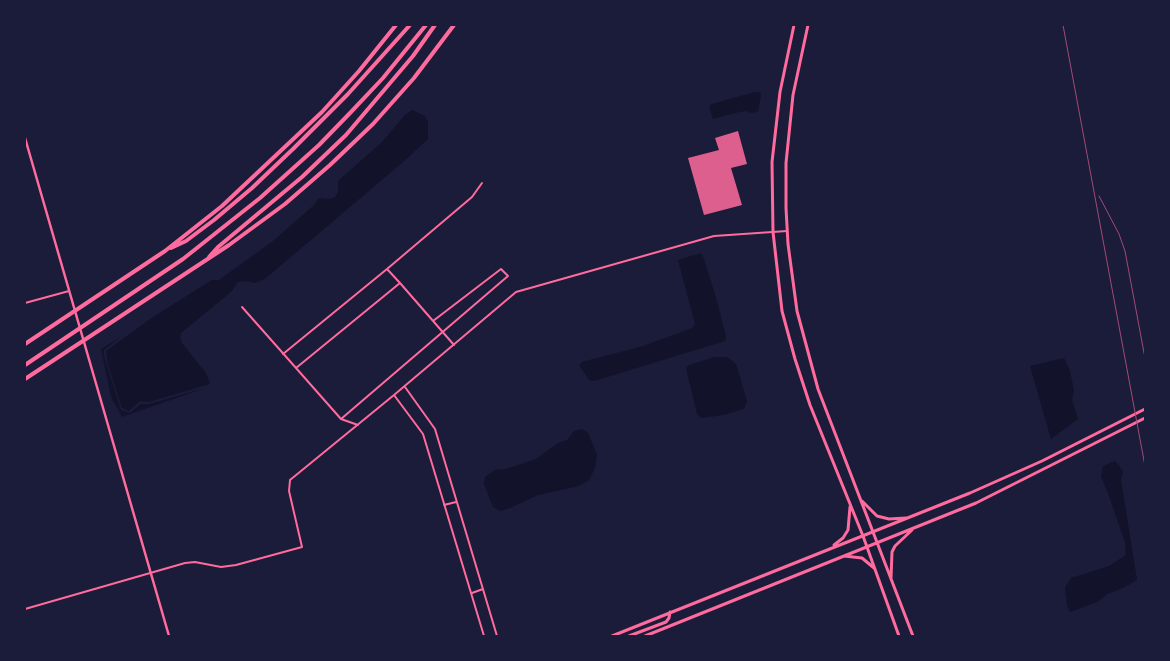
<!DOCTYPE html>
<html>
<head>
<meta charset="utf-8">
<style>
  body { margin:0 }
  #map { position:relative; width:1170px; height:661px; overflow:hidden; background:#1b1b3a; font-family:"Titillium Web",sans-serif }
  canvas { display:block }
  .frame { position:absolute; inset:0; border:26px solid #1b1b3a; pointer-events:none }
</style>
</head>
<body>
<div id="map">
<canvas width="1170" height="661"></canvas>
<div class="frame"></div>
</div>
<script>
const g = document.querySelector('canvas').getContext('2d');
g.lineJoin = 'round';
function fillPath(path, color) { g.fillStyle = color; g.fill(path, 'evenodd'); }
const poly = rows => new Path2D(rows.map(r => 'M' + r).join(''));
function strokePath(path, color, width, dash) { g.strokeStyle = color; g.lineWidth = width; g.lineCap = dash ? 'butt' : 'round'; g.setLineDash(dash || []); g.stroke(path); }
const water = poly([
  [755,92,760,92,761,96,758,111,752,113,746,111,739,112,713,119,709,107,712,104],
  [412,110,425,116,428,122,428,139,403,162,266,278,255,283,246,281,238,282,232,291,181,333,180,338,182,343,206,373,210,384,149,402,140,401,129,411,122,408,108,365,106,351,153,317,212,280,219,280,273,241,314,205,319,198,330,199,335,197,338,192,338,181,381,143,405,115],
  [701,253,704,259,717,301,726,337,725,341,594,381,589,380,579,365,582,362,643,346,692,328,695,324,678,260],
  [121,337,104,350,104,356,121,410,130,413,141,404,149,404,205,388,122,417,111,397,101,349],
  [715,357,727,357,736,364,747,401,744,409,723,415,701,418,697,414,686,368,689,365],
  [1064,358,1070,371,1074,391,1072,400,1078,419,1051,439,1030,366],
  [582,429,588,433,597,455,595,468,589,480,579,486,538,495,510,508,500,511,493,507,484,484,485,477,495,470,506,469,536,459,558,443,567,440,574,431],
  [1115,461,1123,471,1121,480,1137,580,1125,587,1107,594,1099,601,1070,612,1067,605,1065,587,1071,578,1109,566,1126,555,1125,543,1109,496,1101,476,1103,466]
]);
const building = poly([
  [738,131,747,164,731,168,742,205,704,215,688,158,719,150,715,138]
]);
const minor = poly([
  [387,269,472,197,482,183],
  [25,303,69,291],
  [242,307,296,368],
  [283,354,387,269,400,283],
  [405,387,435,429,497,636],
  [394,395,423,434,484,636],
  [341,419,508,276,501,269,433,321],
  [358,425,341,419,296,368,400,283,454,345],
  [444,505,456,502],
  [472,593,483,589],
  [25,609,185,563,195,562,221,567,236,565,302,547,289,491,290,480,394,395,516,292,714,236,787,231]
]);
const tertiary = poly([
  [25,138,169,636]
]);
const primary = poly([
  [794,25,780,92,772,162,773,232,782,311,795,359,810,405,863,536,899,636],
  [808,25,793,95,786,163,786,208,788,244,797,311,818,389,913,636],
  [862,501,877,516,889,519,906,518],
  [834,545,843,538,848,530,850,507],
  [844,556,862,558,874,568],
  [891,578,892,552,895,546,912,530],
  [612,636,970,493,1042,461,1145,409],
  [629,636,666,622,669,618,670,612],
  [645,636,976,503,1145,418]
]);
const motorway = poly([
  [171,248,186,241,214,220,252,188,293,149,348,94,410,25],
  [209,257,218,247,302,177,346,135,413,56,435,25],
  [25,344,165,251,222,206,322,112,359,71,396,25],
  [25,365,183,259,260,198,319,145,351,112,383,78,426,25],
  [25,379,229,245,285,204,330,165,373,124,414,78,454,25]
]);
const rail = poly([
  [1063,25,1145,466],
  [1099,196,1119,234,1125,251,1145,358]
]);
fillPath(water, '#12122b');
fillPath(building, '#dd5f8e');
strokePath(minor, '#ff6b9d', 2);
strokePath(tertiary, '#ff6b9d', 2.5);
strokePath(primary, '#ff6b9d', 3);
strokePath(motorway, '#ff6b9d', 4);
strokePath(rail, '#a44b75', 1);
</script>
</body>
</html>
